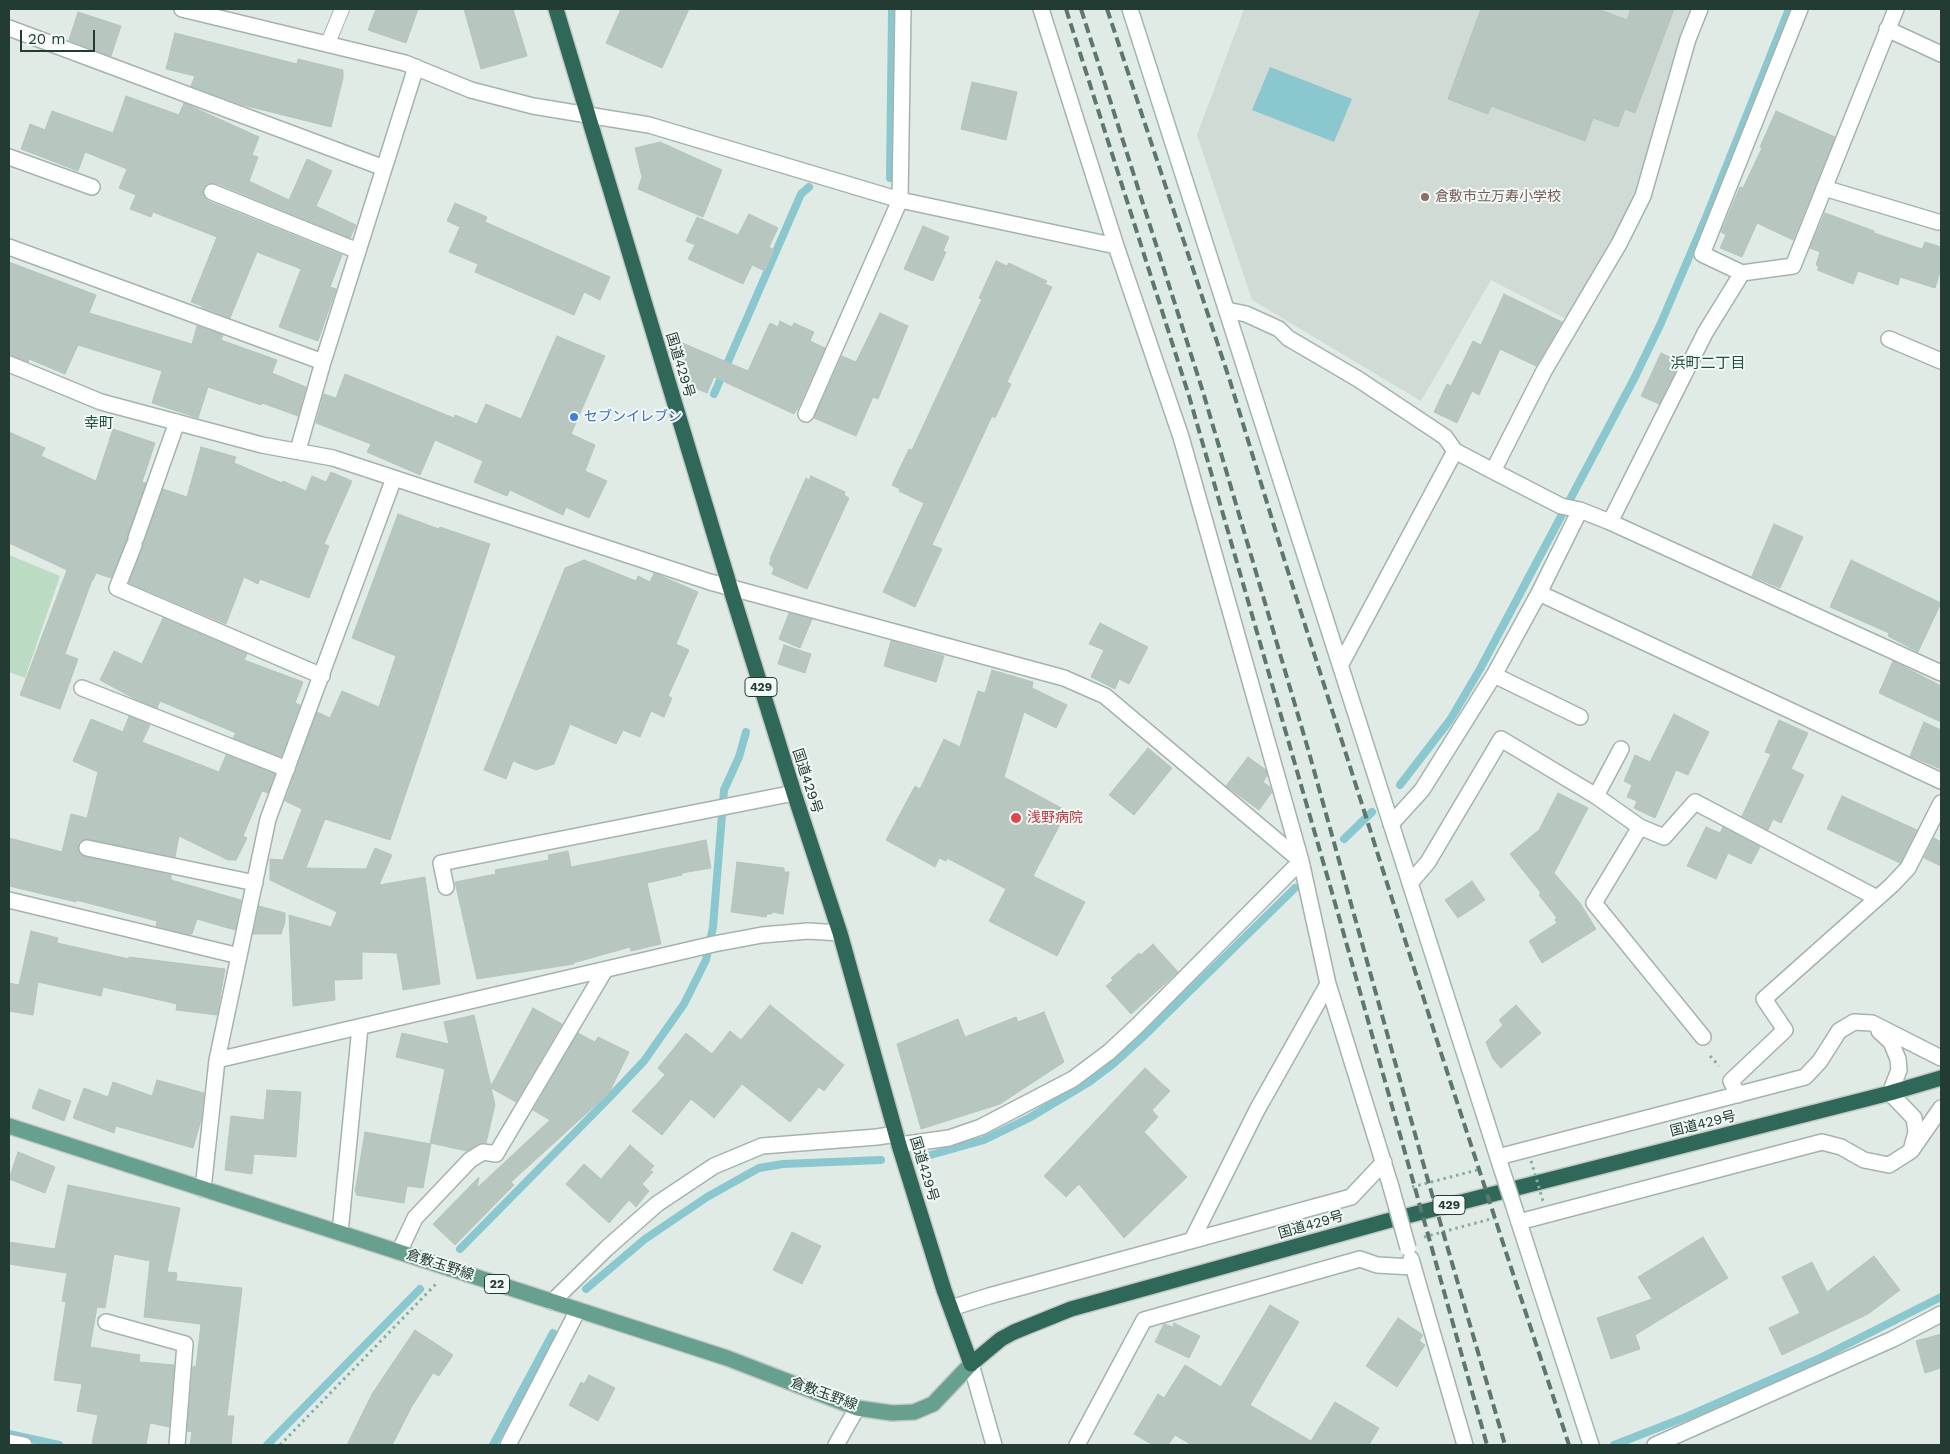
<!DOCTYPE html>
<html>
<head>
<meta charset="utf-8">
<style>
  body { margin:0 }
  #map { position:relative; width:1950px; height:1454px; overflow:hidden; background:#e1ebe6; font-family:"Work Sans",sans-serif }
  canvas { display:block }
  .frame { position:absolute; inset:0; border:10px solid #223c34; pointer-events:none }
  .scale { position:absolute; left:20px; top:30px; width:75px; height:22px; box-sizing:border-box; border:2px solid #223c34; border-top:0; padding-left:6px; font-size:15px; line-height:18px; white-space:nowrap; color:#223c34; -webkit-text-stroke:4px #f2f8f5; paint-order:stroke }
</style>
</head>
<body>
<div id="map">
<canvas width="1950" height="1454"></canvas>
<div class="frame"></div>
<div class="scale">20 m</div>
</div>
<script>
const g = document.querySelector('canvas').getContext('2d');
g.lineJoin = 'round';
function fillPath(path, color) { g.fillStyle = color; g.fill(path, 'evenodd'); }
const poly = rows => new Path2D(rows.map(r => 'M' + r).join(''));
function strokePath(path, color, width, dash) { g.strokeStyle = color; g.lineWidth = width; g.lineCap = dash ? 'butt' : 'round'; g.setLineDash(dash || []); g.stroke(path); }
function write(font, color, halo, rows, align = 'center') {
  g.font = font + ' "Work Sans","Noto Sans JP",sans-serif'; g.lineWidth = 4; g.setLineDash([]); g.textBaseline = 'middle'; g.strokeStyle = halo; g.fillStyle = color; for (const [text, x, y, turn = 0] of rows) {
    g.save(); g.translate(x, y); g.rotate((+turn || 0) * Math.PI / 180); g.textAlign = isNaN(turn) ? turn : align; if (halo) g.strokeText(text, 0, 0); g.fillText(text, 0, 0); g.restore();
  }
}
const built = poly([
  [1244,9,1690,9,1638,183,1627,212,1566,319,1491,280,1421,401,1252,300,1197,135]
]);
const green = poly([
  [9,555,60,576,25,678,9,672]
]);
const water = poly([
  [1270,67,1352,99,1334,142,1252,110]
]);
const stream = poly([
  [890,178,892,9],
  [714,394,801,194,809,187],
  [1400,785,1450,720,1480,669,1635,377,1661,323,1707,215,1789,9],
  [1344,839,1372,812],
  [927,1156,984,1140,1029,1118,1089,1082,1113,1064,1144,1036,1295,888],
  [460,1249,609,1098,644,1061,684,1004,706,960,713,927,724,790,739,757,746,732],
  [586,1289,645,1239,707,1197,759,1168,783,1164,881,1160],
  [9,1434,59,1445],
  [267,1445,420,1289],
  [493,1445,553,1333],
  [1614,1445,1686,1417,1818,1359,1941,1297]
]);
const building = poly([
  [376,9,418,9,406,43,368,30,376,9],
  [464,9,513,9,527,56,481,69,464,9],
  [621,9,689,9,662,68,606,43,621,9],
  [1481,9,1598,9,1627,20,1631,9,1674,9,1635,113,1625,109,1618,127,1593,118,1585,141,1491,106,1488,114,1448,99,1481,9],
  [78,12,121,26,111,56,69,40,78,12],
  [175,33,297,64,298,59,343,70,343,78,331,127,243,105,191,86,195,76,166,69,175,33],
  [972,82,1017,92,1006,140,961,129,972,82],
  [126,96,179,115,184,103,259,137,252,155,258,157,249,181,289,200,307,159,332,171,316,206,356,225,350,238,216,183,207,184,203,193,208,201,342,255,330,287,336,289,318,341,279,327,301,269,257,252,230,318,201,307,202,306,191,302,217,237,153,212,151,217,130,209,136,195,119,188,127,169,85,152,78,171,21,149,30,124,45,130,52,111,113,133,126,96],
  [1776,111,1835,137,1793,240,1757,223,1742,257,1720,248,1726,235,1721,232,1740,187,1743,188,1762,148,1760,147,1776,111],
  [660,142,722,170,703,217,638,189,642,177,635,148,660,142],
  [455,203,487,217,485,222,610,277,600,300,584,292,574,315,475,272,478,264,449,252,460,227,447,221,455,203],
  [1825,213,1874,231,1874,233,1922,249,1925,242,1941,247,1941,269,1935,288,1900,277,1898,285,1858,271,1853,284,1817,270,1819,267,1816,265,1820,252,1810,248,1825,213],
  [749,214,778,228,769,247,774,250,765,271,752,265,743,284,688,259,695,245,686,241,697,217,738,235,749,214],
  [923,226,949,237,943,251,946,252,933,281,904,269,923,226],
  [996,261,1007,266,1009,263,1047,281,1045,284,1052,287,1007,382,1011,384,995,418,992,416,932,545,942,549,915,607,883,592,924,503,899,491,900,489,892,485,909,449,912,450,982,299,979,298,996,261],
  [9,262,96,295,89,313,192,344,197,326,223,335,221,340,277,360,272,373,306,387,298,416,262,403,261,405,208,387,198,418,195,417,152,403,162,371,78,345,65,374,29,359,28,362,9,354,9,262],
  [1504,294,1562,322,1536,366,1500,349,1479,395,1472,391,1457,423,1434,412,1447,384,1451,386,1473,341,1481,345,1504,294],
  [880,313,908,326,878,399,873,397,856,436,814,418,842,356,856,362,880,313],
  [780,321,792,327,794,323,814,332,810,341,825,348,797,410,796,410,794,414,714,377,707,393,693,387,688,365,671,357,668,350,673,339,748,371,770,323,778,327,780,321],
  [557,336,605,356,571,434,595,445,585,471,607,481,589,518,566,507,563,515,510,490,507,496,474,482,483,461,435,440,420,475,367,452,371,444,316,423,324,394,336,398,345,374,454,418,455,415,477,424,486,404,521,419,557,336],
  [1661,353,1680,362,1659,404,1641,396,1661,353],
  [113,429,155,443,142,482,146,483,127,539,111,578,96,573,93,580,92,580,65,654,78,659,60,709,20,695,67,570,9,543,9,432,45,448,41,456,96,481,113,429],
  [201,447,236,457,234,463,282,483,283,481,306,491,312,476,326,482,331,472,352,481,324,544,329,546,309,598,260,579,258,584,244,577,226,624,129,583,163,489,187,497,201,447],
  [811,476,845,492,844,495,849,498,807,589,772,574,774,568,769,564,771,560,770,559,806,478,809,480,811,476],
  [398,514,439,529,440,527,490,544,390,840,325,819,306,868,366,869,375,848,392,855,379,885,425,877,440,984,403,990,397,953,362,952,362,979,334,980,335,1000,293,1006,289,915,331,927,337,912,270,880,270,859,283,860,302,809,285,801,317,712,330,718,342,691,379,707,396,656,352,638,398,514],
  [1774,524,1803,537,1780,588,1752,576,1774,524],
  [584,560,636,581,638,576,650,582,654,573,698,592,676,644,689,650,668,696,672,698,664,717,651,711,640,737,623,730,616,744,570,724,554,764,536,770,513,761,506,779,484,770,565,568,584,560],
  [1851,560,1941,603,1918,652,1888,636,1889,633,1830,607,1851,560],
  [789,613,812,619,800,648,779,639,789,613],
  [163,618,247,654,244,660,303,682,295,703,300,705,281,757,233,738,236,733,160,701,157,708,135,699,100,680,114,651,142,664,163,618],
  [1100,623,1148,647,1129,684,1119,679,1115,689,1091,677,1104,650,1089,644,1100,623],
  [891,641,944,656,936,682,884,666,891,641],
  [784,645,811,654,805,673,778,664,784,645],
  [1893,661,1941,686,1941,722,1879,693,1893,661],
  [992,670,1033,682,1032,688,1067,705,1056,728,1024,712,1004,777,1067,811,1033,876,1085,902,1057,956,989,921,1006,889,947,858,946,861,939,858,935,867,886,840,915,786,920,789,944,739,960,747,978,691,985,693,992,670],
  [1674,714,1709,732,1688,775,1676,770,1655,818,1634,808,1637,801,1627,797,1632,785,1624,781,1635,755,1650,762,1674,714],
  [129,716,150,725,142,742,219,772,226,755,275,774,268,793,262,791,243,836,247,838,236,860,228,860,179,836,175,857,88,839,80,842,78,851,85,857,171,875,171,880,241,900,235,930,197,919,192,934,188,934,156,926,157,921,76,900,76,902,9,886,9,838,62,852,71,814,87,818,98,772,73,761,91,719,123,732,129,716],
  [1779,720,1808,733,1791,769,1804,775,1781,823,1773,819,1768,830,1742,816,1771,754,1765,752,1779,720],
  [1924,722,1941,730,1941,769,1910,756,1924,722],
  [1148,748,1172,768,1134,815,1109,795,1148,748],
  [1248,757,1266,770,1267,776,1263,782,1270,787,1272,792,1259,810,1226,786,1248,757],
  [1558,793,1588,808,1554,873,1580,903,1596,929,1542,963,1529,941,1557,923,1555,919,1557,918,1539,895,1541,893,1510,854,1539,830,1558,793],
  [1842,796,1917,830,1900,863,1827,829,1842,796],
  [1706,827,1720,833,1723,827,1760,847,1751,864,1728,853,1716,879,1687,866,1706,827],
  [1934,838,1941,842,1941,866,1924,858,1934,838],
  [706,840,711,868,682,873,682,875,647,883,661,944,631,951,630,947,573,963,574,964,477,979,455,882,496,874,495,870,549,860,548,855,568,851,571,867,706,840],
  [737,862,784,868,784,872,789,872,783,914,772,912,772,914,767,914,766,917,731,912,737,862],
  [1472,881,1485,900,1458,918,1445,900,1472,881],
  [259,906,285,913,285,922,281,934,253,934,259,906],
  [31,931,58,938,57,943,129,959,129,957,225,969,217,1015,176,1010,177,1004,103,987,101,996,38,982,33,1015,9,1011,9,983,19,985,31,931],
  [1153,944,1178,972,1131,1014,1106,986,1113,980,1111,978,1139,953,1141,955,1153,944],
  [770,1005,844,1065,824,1091,819,1087,790,1122,742,1084,714,1118,691,1099,662,1135,632,1111,665,1075,658,1068,686,1033,712,1054,730,1031,741,1040,770,1005],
  [1516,1005,1541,1033,1501,1068,1493,1059,1486,1042,1503,1025,1499,1020,1516,1005],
  [533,1008,562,1024,516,1102,491,1088,495,1105,486,1143,478,1144,467,1151,430,1143,445,1069,396,1057,402,1033,449,1044,444,1022,474,1015,491,1086,533,1008],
  [1044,1012,1064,1062,1000,1104,921,1129,897,1044,958,1019,965,1037,1016,1017,1018,1022,1044,1012],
  [578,1033,595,1042,598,1037,629,1052,609,1093,511,1182,514,1185,455,1245,433,1224,479,1177,477,1188,550,1120,533,1110,578,1033],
  [1145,1068,1170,1091,1152,1110,1158,1117,1144,1132,1187,1177,1124,1238,1079,1184,1066,1197,1044,1176,1145,1068],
  [157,1080,204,1093,201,1120,193,1148,116,1126,114,1133,73,1118,84,1088,108,1097,113,1082,152,1096,157,1080],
  [39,1089,71,1101,64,1121,32,1108,39,1089],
  [267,1090,301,1092,296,1157,254,1154,252,1174,225,1170,231,1116,264,1120,267,1090],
  [365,1132,431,1144,423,1188,407,1186,404,1203,356,1195,357,1192,355,1192,365,1132],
  [630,1145,654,1166,650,1170,653,1172,642,1184,649,1191,636,1207,629,1200,609,1223,566,1184,584,1164,601,1179,630,1145],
  [18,1152,55,1167,45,1193,9,1179,18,1152],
  [68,1185,180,1208,167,1272,177,1273,176,1281,242,1288,227,1416,234,1416,231,1445,190,1445,192,1432,187,1431,193,1366,196,1367,201,1324,144,1317,150,1261,114,1254,105,1308,97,1307,90,1347,140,1355,139,1362,174,1365,169,1427,150,1423,146,1445,103,1445,92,1443,98,1415,77,1411,82,1384,54,1380,66,1302,62,1301,67,1273,9,1264,9,1242,55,1249,68,1185],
  [792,1232,821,1246,802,1284,773,1270,792,1232],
  [1703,1237,1728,1278,1635,1335,1640,1349,1611,1359,1597,1318,1652,1299,1638,1277,1703,1237],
  [1874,1256,1900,1290,1868,1314,1782,1355,1769,1328,1800,1313,1782,1277,1812,1262,1827,1292,1874,1256],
  [1270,1305,1299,1322,1250,1405,1311,1441,1335,1402,1379,1428,1369,1445,1192,1445,1175,1435,1168,1445,1153,1445,1134,1434,1158,1394,1164,1398,1185,1365,1221,1387,1270,1305],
  [1398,1318,1423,1335,1419,1341,1425,1345,1397,1387,1366,1366,1398,1318],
  [1174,1323,1200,1336,1189,1358,1155,1342,1164,1324,1173,1327,1174,1323],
  [415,1330,453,1355,439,1376,433,1373,412,1406,392,1445,347,1445,372,1394,415,1330],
  [1941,1334,1941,1368,1925,1373,1916,1341,1941,1334],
  [589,1375,615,1388,598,1421,569,1405,581,1382,584,1384,589,1375]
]);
const path = poly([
  [1710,1056,1719,1066],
  [1412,1187,1481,1169],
  [1424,1237,1498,1217],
  [280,1445,436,1284]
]);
const lane = poly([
  [328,43,342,9]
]);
const street = poly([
  [182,9,405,63,471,90,533,106,649,125,900,200,1116,246],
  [1041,9,1116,246,1181,437,1301,861,1328,984,1391,1187],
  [9,28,384,168],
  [1887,29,1941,54],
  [9,157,92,187],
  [1824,188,1938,222],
  [212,192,358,251],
  [9,247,323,362],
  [1742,273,1702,254,1800,9],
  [1227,310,1246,314,1279,329,1288,338,1358,379,1445,437,1455,451,1493,471,1561,506,1580,510,1610,522,1941,673],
  [1889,339,1941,361],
  [9,364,101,402,262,445,333,458,710,582,1064,678,1105,696,1301,861],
  [806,414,900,200,903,9],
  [298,450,323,362,416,67],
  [1493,471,1544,371,1619,244,1643,196,1688,39,1700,9],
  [1610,522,1705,333,1742,273,1793,266,1896,9],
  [136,538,177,422],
  [134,545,117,588,322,676],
  [1539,593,1941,781],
  [1341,664,1455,451],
  [1494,675,1580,717],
  [82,688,287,769],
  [1596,796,1621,749],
  [1391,824,1422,790,1494,675,1539,593,1580,510],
  [1640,827,1664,837,1695,802,1877,898],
  [87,848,255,883],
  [1410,883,1428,862,1501,739,1596,796,1640,827,1594,903,1703,1037],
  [446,887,441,863,794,793],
  [9,900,239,956],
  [1879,1031,1891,1042,1898,1059,1899,1070,1890,1093,1914,1118,1916,1132,1912,1147],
  [217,1060,714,944,762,935,808,931,840,933],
  [1738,1095,1731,1081,1785,1030,1764,999,1892,885,1908,868,1941,803],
  [899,1145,949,1138,981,1127,1073,1079,1109,1052,1138,1025,1301,861],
  [1498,1157,1805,1077,1820,1061,1839,1031,1854,1022,1872,1023,1941,1058],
  [203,1189,217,1060,268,819,394,478],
  [1519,1222,1822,1142,1841,1147,1864,1160,1889,1165,1911,1151,1941,1108],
  [340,1233,360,1027],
  [1192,1240,1257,1110,1328,984],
  [399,1252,415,1218,470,1160,483,1152,496,1154,605,970],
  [1411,1259,1465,1445],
  [552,1302,607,1248,657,1204,714,1166,762,1146,877,1137,896,1134],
  [951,1308,989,1296,1351,1197,1384,1162],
  [106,1322,185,1344,177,1445],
  [9,1442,24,1445],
  [508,1445,578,1310],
  [836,1445,857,1408],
  [1077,1445,1144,1320,1360,1259,1377,1265,1413,1267],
  [1655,1445,1893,1339,1941,1314]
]);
const secondary = poly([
  [1130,9,1501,1167],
  [1515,1210,1591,1445],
  [971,1364,994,1445]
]);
const primary = poly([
  [9,1126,727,1358,857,1408,892,1413,914,1412,933,1404,971,1364]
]);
const highway = poly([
  [556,9,730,587,794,793,840,933,899,1145,944,1290,971,1364,1001,1339,1014,1332,1071,1309,1387,1221,1890,1093,1941,1078]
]);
const rail = poly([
  [1066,9,1189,396,1339,917,1487,1445],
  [1081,9,1203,392,1308,749,1427,1177,1505,1445],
  [1107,9,1230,381,1285,562,1441,1053,1569,1445]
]);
const pathBridge = poly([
  [1531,1161,1543,1201]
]);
const streetBridge = poly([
  [1391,1187,1408,1248]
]);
const secondaryBridge = poly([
  [1501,1167,1515,1210]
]);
const markers = [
  [1425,197,5,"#8d6e63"],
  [574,417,5,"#3f7fe0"],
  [1016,818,6,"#e0444e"]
];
const shields = [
  [761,687,32],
  [1449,1205,32],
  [497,1284,25]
];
const shieldNames = [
  ["429",761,687],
  ["429",1449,1205],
  ["22",497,1284]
];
const educationNames = [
  ["倉敷市立万寿小学校",1435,197]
];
const streetNames = [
  ["国道429号",680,365,73],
  ["国道429号",807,781,72],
  ["国道429号",1703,1124,-14],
  ["国道429号",924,1169,73],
  ["国道429号",1311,1225,-16],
  ["倉敷玉野線",440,1265,18],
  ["倉敷玉野線",824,1394,20]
];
const shopNames = [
  ["セブンイレブン",584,417]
];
const healthNames = [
  ["浅野病院",1027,818]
];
const neighbourhoodNames = [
  ["浜町二丁目",1708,364],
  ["幸町",99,424]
];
fillPath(built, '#d0dbd5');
fillPath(green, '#bbdcc2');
fillPath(water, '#8bc7cf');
strokePath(stream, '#8bc7cf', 8);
fillPath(building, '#b7c6bf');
strokePath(building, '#b4c5bd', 1);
strokePath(lane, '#a4b3ad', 16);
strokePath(street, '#a4b3ad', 18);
strokePath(secondary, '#a0b7ae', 18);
strokePath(primary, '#c1c8c6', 18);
strokePath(highway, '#c1c8c6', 18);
strokePath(path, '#83ae9f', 3, [2.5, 4]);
strokePath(lane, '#fff', 14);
strokePath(street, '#fff', 15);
strokePath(secondary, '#fff', 15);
strokePath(primary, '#67a08f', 15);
strokePath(highway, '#2f6759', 15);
strokePath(rail, '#5c776f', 4, [10, 5]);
strokePath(streetBridge, '#a4b3ad', 18, []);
strokePath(secondaryBridge, '#a0b7ae', 18, []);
strokePath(pathBridge, '#83ae9f', 3, [2.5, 4]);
strokePath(streetBridge, '#fff', 15);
strokePath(secondaryBridge, '#fff', 15);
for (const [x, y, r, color] of markers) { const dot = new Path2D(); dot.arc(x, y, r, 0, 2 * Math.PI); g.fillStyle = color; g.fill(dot); strokePath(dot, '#f2f8f5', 2); }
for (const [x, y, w] of shields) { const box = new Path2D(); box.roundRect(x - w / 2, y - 9.5, w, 19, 4); g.fillStyle = '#f2f8f5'; g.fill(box); strokePath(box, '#223c34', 1); }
write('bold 12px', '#223c34', null, shieldNames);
write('14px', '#785e54', '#f2f8f5', educationNames, 'left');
write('14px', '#223c34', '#f2f8f5', streetNames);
write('14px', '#366cbe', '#f2f8f5', shopNames, 'left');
write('14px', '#be3a42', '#f2f8f5', healthNames, 'left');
write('15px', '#1f4d40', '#f2f8f5', neighbourhoodNames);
</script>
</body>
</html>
